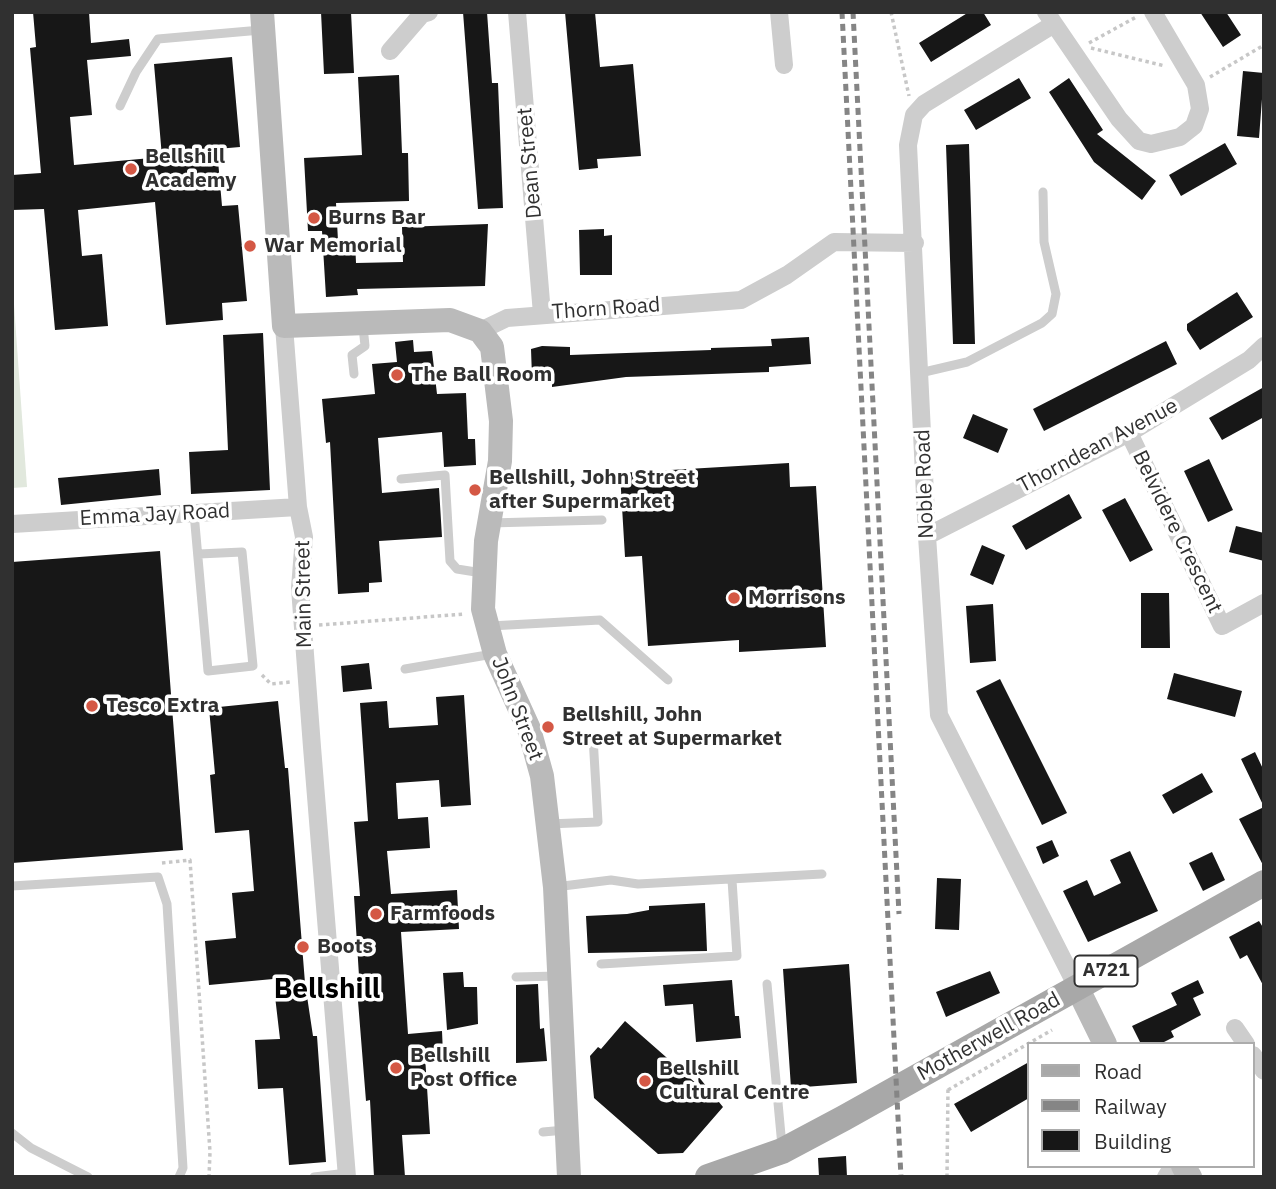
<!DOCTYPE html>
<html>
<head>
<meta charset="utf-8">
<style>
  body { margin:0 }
  #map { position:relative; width:1276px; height:1189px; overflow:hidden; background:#fff; font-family:"IBM Plex Sans",sans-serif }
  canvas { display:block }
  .frame { position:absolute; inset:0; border:14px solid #303030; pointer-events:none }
  .legend { position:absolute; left:1027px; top:1042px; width:228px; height:126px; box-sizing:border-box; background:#fff; border:2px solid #acacac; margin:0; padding:9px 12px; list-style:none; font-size:21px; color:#303030 }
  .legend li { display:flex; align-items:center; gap:14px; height:35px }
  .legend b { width:35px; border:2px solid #acacac }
</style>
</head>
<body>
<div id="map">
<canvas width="1276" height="1189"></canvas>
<div class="frame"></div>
<ul class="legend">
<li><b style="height:9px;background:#a8a8a8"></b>Road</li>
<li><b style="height:9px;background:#858585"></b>Railway</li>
<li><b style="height:19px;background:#171717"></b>Building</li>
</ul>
</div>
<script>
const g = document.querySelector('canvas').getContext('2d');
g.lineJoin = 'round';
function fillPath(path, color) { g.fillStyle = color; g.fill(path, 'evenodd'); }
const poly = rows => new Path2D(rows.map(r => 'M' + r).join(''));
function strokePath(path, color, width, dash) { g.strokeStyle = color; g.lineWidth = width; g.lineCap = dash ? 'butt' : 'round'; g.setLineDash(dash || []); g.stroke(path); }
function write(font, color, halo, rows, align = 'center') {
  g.font = font + ' "IBM Plex Sans",sans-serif'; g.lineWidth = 7; g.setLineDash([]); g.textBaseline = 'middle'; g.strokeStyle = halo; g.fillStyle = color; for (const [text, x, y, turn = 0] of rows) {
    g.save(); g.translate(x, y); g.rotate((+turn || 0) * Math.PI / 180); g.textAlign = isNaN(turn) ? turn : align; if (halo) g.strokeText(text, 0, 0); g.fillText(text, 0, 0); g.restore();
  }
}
const green = poly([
  [12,276,27,487,12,488]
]);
const building = poly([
  [33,12,89,12,91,43,129,39,131,56,87,60,92,115,70,117,74,165,162,157,154,64,232,57,240,147,217,149,222,206,238,205,247,301,222,303,223,320,166,325,155,202,78,210,82,256,102,254,108,326,55,330,44,209,12,210,12,175,41,173,30,48,36,47],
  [321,12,351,12,354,73,324,74],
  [463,12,487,12,492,83,498,83,503,208,478,209],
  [565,12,595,12,600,67,633,64,641,156,597,159,598,168,579,170],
  [969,12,983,12,991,25,931,62,919,43],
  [1200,12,1226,12,1241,35,1223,47],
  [1243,71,1264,73,1259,138,1237,136],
  [399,75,402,153,408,153,409,201,336,203,338,241,355,240,356,263,403,262,402,227,488,224,485,286,357,289,358,295,326,297,322,231,308,231,304,158,362,155,358,77],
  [1019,78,1031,98,976,130,964,110],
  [1069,78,1103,130,1097,134,1156,181,1142,200,1094,162,1049,92],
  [1225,143,1237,164,1181,196,1169,175],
  [969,144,975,344,953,344,946,145],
  [604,229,604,236,612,235,612,275,580,275,579,230],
  [1237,292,1253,317,1200,350,1187,330,1187,324],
  [263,333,270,490,191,494,189,452,228,450,223,335],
  [809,337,811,364,769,367,769,372,626,377,552,387,552,376,532,377,531,349,542,346,570,347,570,355,711,350,711,348,772,346,771,339],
  [413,340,414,352,432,351,437,394,466,393,468,439,475,439,476,465,444,467,442,432,378,438,382,493,439,488,442,537,379,541,382,582,369,583,369,592,338,594,330,442,326,443,322,399,375,394,372,364,397,362,395,342],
  [1166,341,1177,364,1044,431,1033,409],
  [1264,387,1264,417,1222,440,1209,418],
  [973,414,1008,429,998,453,963,438],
  [1209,459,1233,510,1208,522,1184,471],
  [789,463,790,487,816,486,826,647,739,652,739,640,648,646,642,556,625,557,620,473],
  [159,469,161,495,61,505,58,478],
  [1069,494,1082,518,1026,550,1012,526],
  [1125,498,1153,550,1130,562,1102,510],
  [1236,526,1264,533,1264,561,1229,552],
  [982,545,1005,555,993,585,970,575],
  [160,551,183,850,12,863,12,562],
  [1141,593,1169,593,1170,648,1141,648],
  [993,604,996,661,970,663,966,606],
  [369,663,372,689,343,692,341,666],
  [1174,673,1242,691,1235,717,1167,699],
  [1000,679,1067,813,1042,825,976,691],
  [464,695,471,805,441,807,439,780,396,783,398,819,428,817,430,848,387,851,391,894,457,890,459,929,401,932,408,1034,442,1031,443,1054,425,1056,430,1134,402,1135,405,1177,374,1177,370,1100,366,1101,356,976,359,976,354,896,360,896,354,822,368,821,360,703,387,701,389,728,438,725,436,697],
  [278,701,285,768,288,768,305,983,313,1036,317,1036,326,1162,289,1165,283,1088,258,1089,255,1040,280,1039,273,979,209,985,205,941,236,938,232,893,254,891,249,830,215,833,210,775,215,774,209,708],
  [1255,752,1264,771,1264,867,1239,819,1264,807,1241,759],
  [1202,773,1213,792,1173,814,1162,795],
  [1052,840,1059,856,1043,864,1036,847],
  [1130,851,1158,911,1088,942,1063,891,1087,880,1094,896,1121,883,1110,860],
  [1212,852,1225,880,1203,891,1189,863],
  [937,878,961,879,959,930,935,929],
  [705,903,707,951,588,953,586,916,627,914,649,910,649,906],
  [1259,921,1264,929,1264,987,1247,955,1240,959,1229,937],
  [849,964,857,1083,791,1088,783,969],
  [990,971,1000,993,946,1017,936,992],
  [463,972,464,987,477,987,478,1024,447,1030,443,973],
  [732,980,735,1016,739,1016,741,1038,696,1042,693,1004,665,1006,663,985],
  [1198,980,1204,993,1193,998,1201,1015,1171,1031,1174,1037,1160,1044,1141,1044,1132,1026,1177,1005,1171,993],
  [538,984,540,1029,544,1028,547,1061,516,1063,516,985],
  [625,1021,699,1086,698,1076,723,1107,683,1153,658,1154,594,1098,590,1056,598,1047,601,1049],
  [1029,1062,1029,1098,971,1132,954,1104],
  [846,1156,847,1177,819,1177,818,1158]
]);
const path = poly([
  [891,12,909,96],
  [1089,43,1138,16],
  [1091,48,1165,66],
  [1210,77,1264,45],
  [319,625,465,614],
  [262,675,271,684,290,682],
  [162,863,190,860,210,1152,209,1177],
  [948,1090,1052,1030],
  [947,1177,948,1088]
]);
const lane = poly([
  [120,106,136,72,158,39,261,30],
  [920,373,967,362,1042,323,1052,314,1056,294,1044,242,1043,192],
  [354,374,352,355,365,346,363,326],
  [401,479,445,475,450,561,457,569,482,573],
  [194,513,208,671,253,666,242,552,199,554],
  [490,523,602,520],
  [490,626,600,620,668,680],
  [405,669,493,654],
  [548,824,598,822,593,737],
  [12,886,158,877,167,904,183,1168,179,1177],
  [555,887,611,880,638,884,822,874],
  [601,964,737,956,732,880],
  [516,977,558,976],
  [767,984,782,1146],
  [543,1132,565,1130],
  [12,1133,31,1148,88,1177],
  [314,1177,347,1173]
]);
const street = poly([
  [517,12,542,314],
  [779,12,784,65],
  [1046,12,1119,119,1139,141,1151,144,1180,137,1194,126,1200,109,1196,85,1153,12],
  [1054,24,924,104,914,115,908,145,927,536,939,715,1077,987],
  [390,51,422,14,429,12],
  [284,326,298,507,304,537,300,588,312,747,347,1177],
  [480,331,507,318,741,300,787,275,834,242,915,243],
  [1129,433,1222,626,1264,603],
  [12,524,298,507],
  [927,536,1129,433,1249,360,1264,346],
  [1235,1028,1246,1044],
  [1253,1055,1264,1071],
  [1166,1177,1173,1166]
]);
const secondary = poly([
  [262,12,284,326,450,320,480,331,492,347,501,421,500,461,486,541,483,609,495,654,529,729,542,776,555,887,569,1177],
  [1077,987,1105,1044],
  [1183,1166,1190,1177]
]);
const primary = poly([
  [708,1177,782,1151,844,1118,1264,883]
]);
const rail = poly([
  [842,12,901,1177],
  [853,12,899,914]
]);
const markers = [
  [131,169,7,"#d45845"],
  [314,218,7,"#d45845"],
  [250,246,7,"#d45845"],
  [397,375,7,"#d45845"],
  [475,490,7,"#d45845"],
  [734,598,7,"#d45845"],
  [92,706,7,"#d45845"],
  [548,727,7,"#d45845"],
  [376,914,7,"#d45845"],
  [303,947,7,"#d45845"],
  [396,1068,7,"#d45845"],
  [645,1081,7,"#d45845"]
];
const shields = [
  [1106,971,63]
];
const shieldNames = [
  ["A721",1106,971]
];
const poiNames = [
  ["Bellshill",145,157],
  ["Academy",145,181],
  ["Burns Bar",328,218],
  ["War Memorial",264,246],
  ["The Ball Room",411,375],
  ["Bellshill, John Street",489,478],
  ["after Supermarket",489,502],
  ["Morrisons",748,598],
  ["Tesco Extra",106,706],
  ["Bellshill, John",562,715],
  ["Street at Supermarket",562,739],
  ["Farmfoods",390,914],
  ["Boots",317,947],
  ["Bellshill",410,1056],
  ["Post Office",410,1080],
  ["Bellshill",659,1069],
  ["Cultural Centre",659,1093]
];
const streetNames = [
  ["Dean Street",530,163,-95],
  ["Thorn Road",606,309,-4],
  ["Thorndean Avenue",1098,446,-28],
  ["Noble Road",925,484,-92],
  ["Emma Jay Road",155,515,-3],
  ["Belvidere Crescent",1177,532,64],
  ["Main Street",304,594,-91],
  ["John Street",517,709,69],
  ["Motherwell Road",989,1037,-29]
];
const districtNames = [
  ["Bellshill",327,990]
];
fillPath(green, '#e1e8dd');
fillPath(building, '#171717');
strokePath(path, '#c7c7c7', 3.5, [3.5, 3.5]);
strokePath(lane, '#cdcdcd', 9);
strokePath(street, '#cdcdcd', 18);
strokePath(secondary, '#bababa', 24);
strokePath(primary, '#a8a8a8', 26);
strokePath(rail, '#858585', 5, [7, 5]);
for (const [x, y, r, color] of markers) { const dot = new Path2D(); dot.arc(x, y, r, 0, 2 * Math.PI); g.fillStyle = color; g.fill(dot); strokePath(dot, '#fff', 2.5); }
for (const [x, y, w] of shields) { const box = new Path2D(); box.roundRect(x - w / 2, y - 15.5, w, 31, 5); g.fillStyle = '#fff'; g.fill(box); strokePath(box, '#303030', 2); }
write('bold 19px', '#303030', null, shieldNames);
write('bold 21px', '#303030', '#fff', poiNames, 'left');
write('21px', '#303030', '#fff', streetNames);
write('bold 28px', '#000', '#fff', districtNames);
</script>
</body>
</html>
